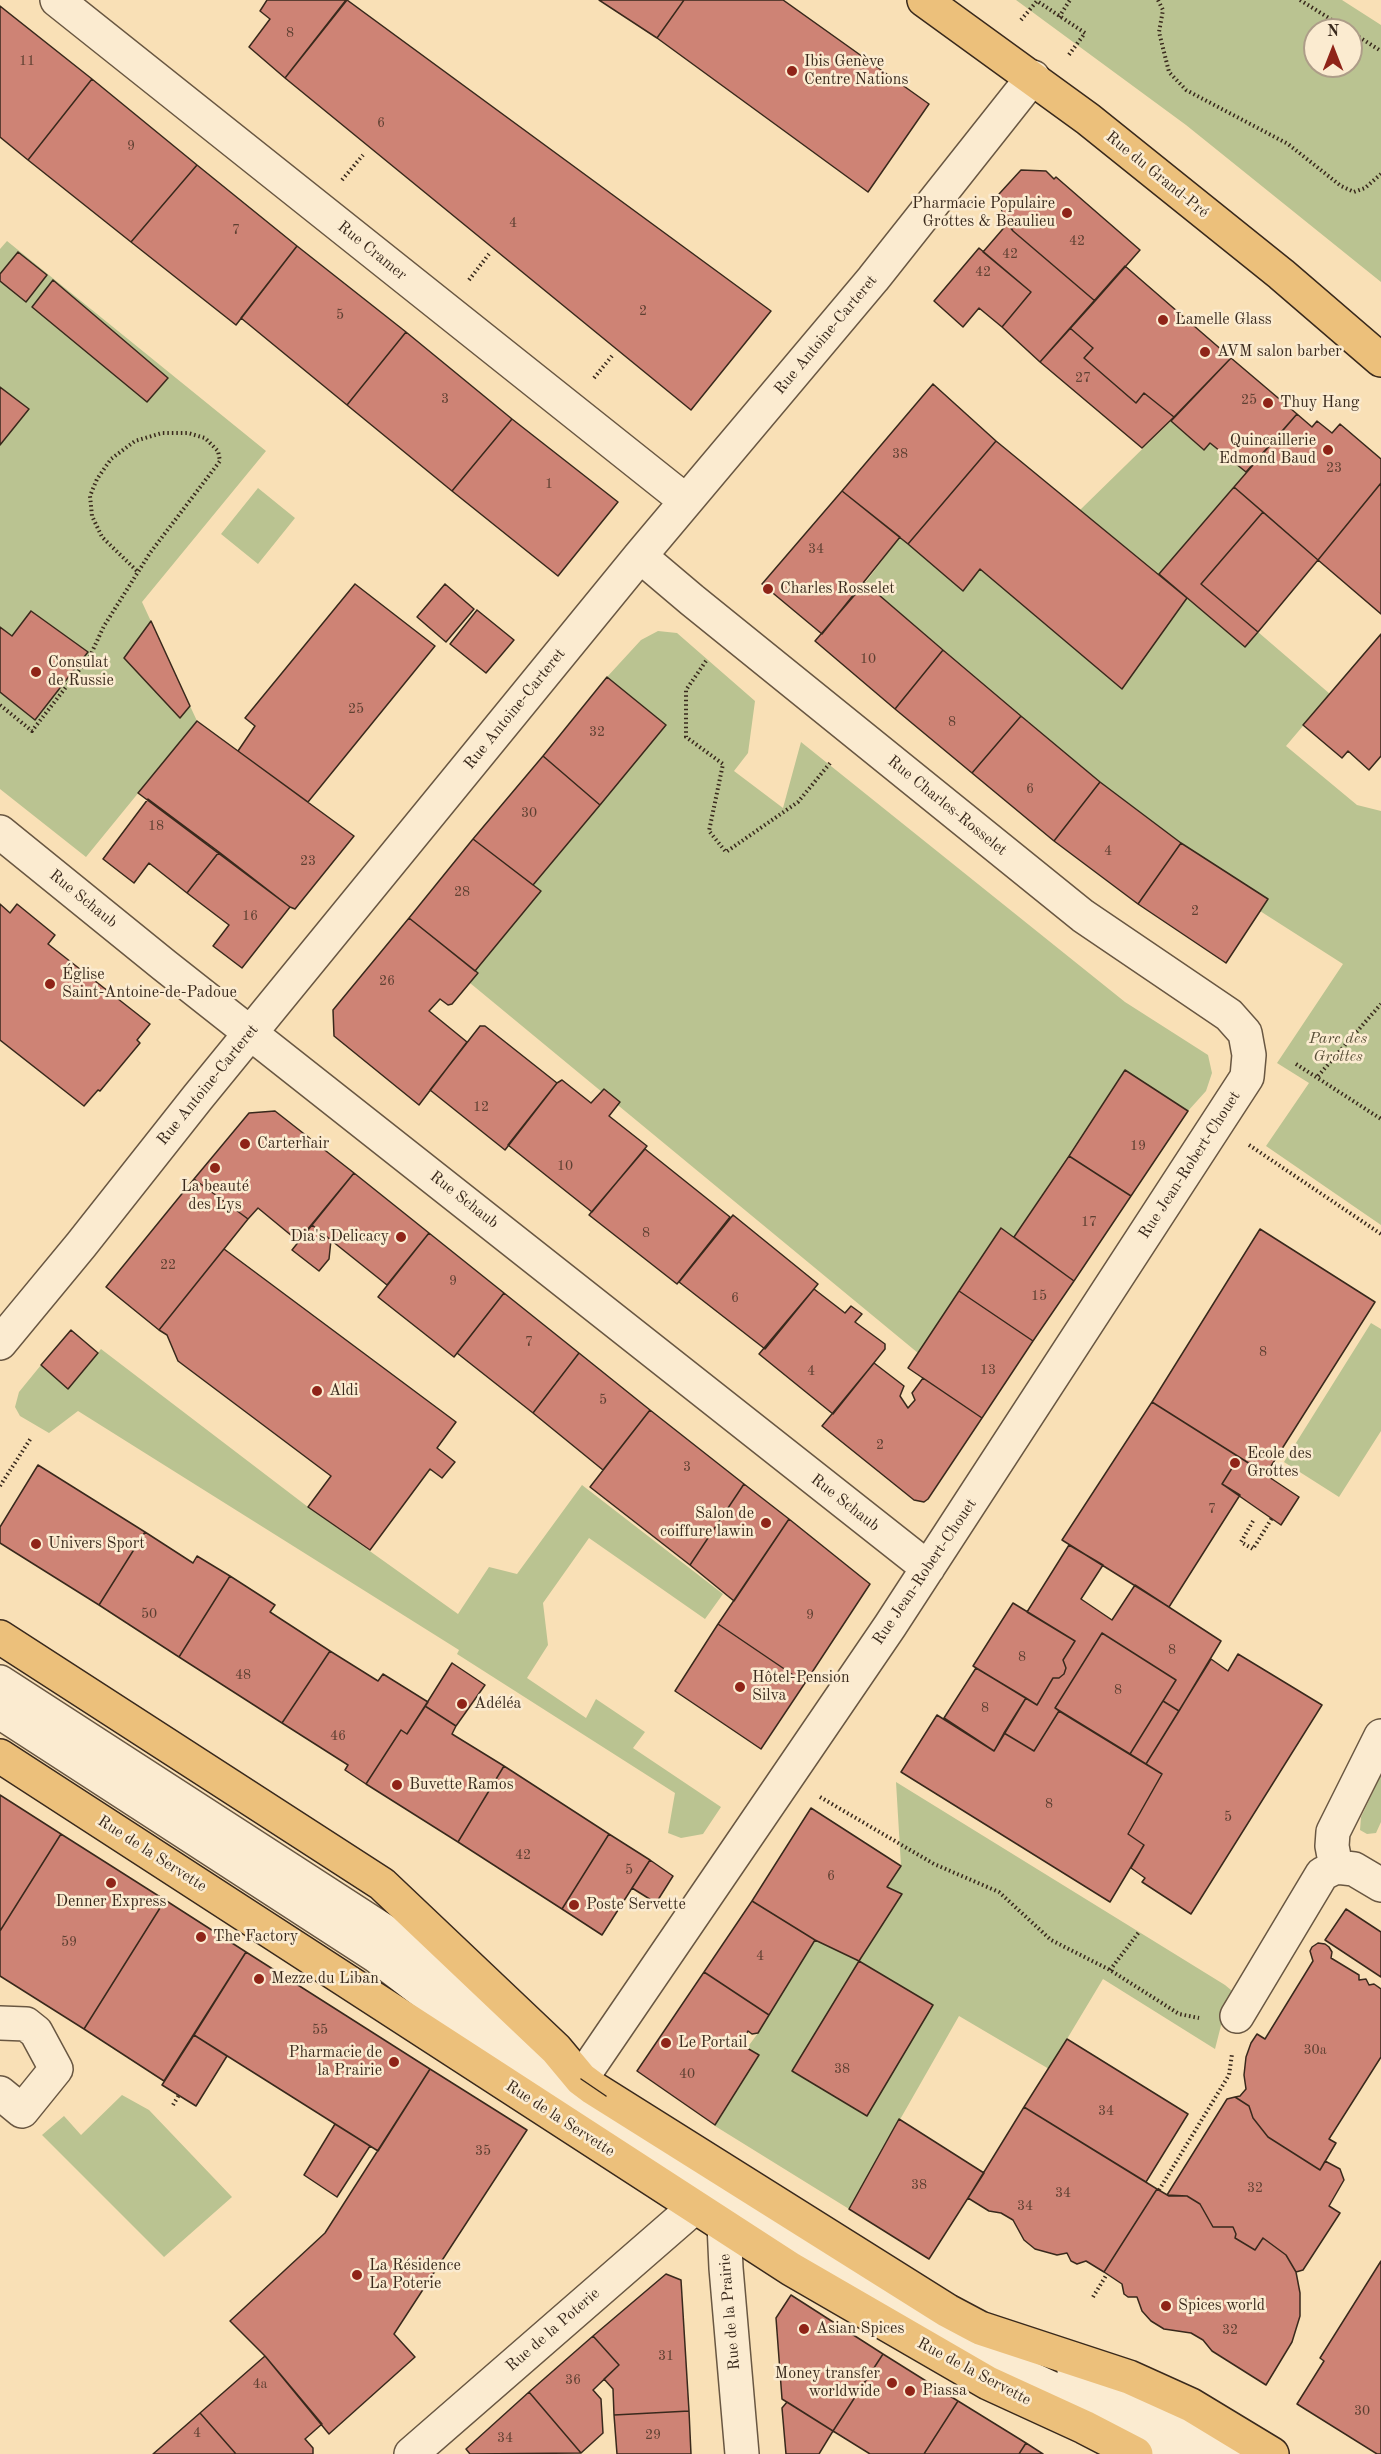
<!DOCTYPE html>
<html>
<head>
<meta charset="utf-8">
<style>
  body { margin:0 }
  #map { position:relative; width:1381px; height:2454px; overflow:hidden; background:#f9e0b6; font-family:"Old Standard TT",serif }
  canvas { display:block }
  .north { position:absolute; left:1303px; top:18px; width:60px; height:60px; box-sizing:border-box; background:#fbebd0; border:2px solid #ad9d88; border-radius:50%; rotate:0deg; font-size:16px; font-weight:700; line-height:24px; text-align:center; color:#39291c }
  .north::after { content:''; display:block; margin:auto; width:21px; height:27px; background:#8f2418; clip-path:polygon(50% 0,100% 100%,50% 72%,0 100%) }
</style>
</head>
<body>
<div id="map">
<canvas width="1381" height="2454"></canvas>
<div class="north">N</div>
</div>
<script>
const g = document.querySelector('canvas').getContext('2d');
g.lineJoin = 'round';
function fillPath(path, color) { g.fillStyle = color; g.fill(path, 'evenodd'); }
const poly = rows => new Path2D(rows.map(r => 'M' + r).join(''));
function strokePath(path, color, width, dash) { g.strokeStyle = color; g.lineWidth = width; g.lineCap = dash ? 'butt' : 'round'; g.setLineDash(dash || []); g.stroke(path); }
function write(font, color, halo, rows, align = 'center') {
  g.font = font + ' "Old Standard TT",serif'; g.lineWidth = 5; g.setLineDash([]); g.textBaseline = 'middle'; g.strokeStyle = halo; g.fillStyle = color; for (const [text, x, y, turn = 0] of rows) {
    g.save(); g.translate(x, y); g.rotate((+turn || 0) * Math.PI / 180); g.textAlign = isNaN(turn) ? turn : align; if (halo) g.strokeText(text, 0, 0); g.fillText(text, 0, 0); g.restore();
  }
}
const green = poly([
  [1016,0,1342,0,1381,25,1381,282,1186,125],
  [1315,30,1351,30,1351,66,1315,66],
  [7,241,266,451,142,602,197,721,86,857,0,789,0,249],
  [1171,421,1203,450,1210,443,1246,472,1159,574,1080,510],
  [258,488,295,518,258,564,221,534],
  [900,537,980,569,1122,689,1187,598,1245,647,1258,632,1330,694,1286,746,1357,805,1381,811,1381,1225,1266,1146,1309,1083,1277,1063,1343,964,1260,911,1267,899,1181,843,1100,782,865,583],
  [658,631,677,633,755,701,748,753,734,771,783,808,801,742,1125,1002,1208,1055,1212,1073,1206,1091,1188,1111,1125,1070,1014,1237,1001,1228,918,1353,470,983,478,973,475,971,541,891,533,885,666,725,607,677,641,640],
  [1371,1323,1381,1329,1381,1431,1339,1497,1284,1462],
  [101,1349,308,1507,458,1614,489,1567,517,1574,582,1485,723,1594,705,1619,589,1538,543,1603,548,1645,527,1678,586,1718,596,1699,645,1732,633,1748,721,1807,703,1834,681,1838,668,1833,675,1793,457,1654,459,1650,78,1411,49,1433,20,1416,15,1407,19,1392,41,1365,68,1388],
  [1381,1775,1381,1822,1376,1833,1367,1834,1360,1830,1361,1817],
  [896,1782,1225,1985,1237,1995,1226,2006,1215,2049,1103,1979,1049,2069,959,2016,849,2209,715,2126,759,2056,747,2048,758,2033,815,1940,859,1960,901,1894,887,1887,901,1866],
  [122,2095,149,2110,232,2197,164,2257,42,2135,64,2116,81,2135]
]);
const building = poly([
  [267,0,346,0,285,78,249,47,270,19,260,11,267,0],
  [347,0,771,311,691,410,285,78,347,0],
  [599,0,684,0,657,38,599,0],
  [684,0,783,0,929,104,868,192,657,38,684,0],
  [0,6,92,79,28,160,0,137,0,6],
  [92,79,197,165,131,242,28,160,92,79],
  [197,165,297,246,236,325,131,242,197,165],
  [1021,170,1046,171,1054,179,1056,177,1140,250,1095,301,1013,231,1003,218,999,194,1021,170],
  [1008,223,1013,231,1095,301,1040,362,1002,327,1031,292,983,252,1008,223],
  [297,246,406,332,347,405,241,318,297,246],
  [979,248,1031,292,1002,327,979,308,963,327,934,301,979,248],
  [18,252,47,275,26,302,0,281,0,274,18,252],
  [1125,266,1231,358,1174,417,1144,393,1136,403,1084,358,1093,348,1070,328,1125,266],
  [53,280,168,378,147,402,32,307,53,280],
  [1070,328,1093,348,1084,358,1136,403,1144,393,1174,417,1142,448,1040,362,1070,328],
  [406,332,512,419,452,491,347,405,406,332],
  [1231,358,1297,414,1246,472,1210,443,1204,450,1171,421,1231,358],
  [933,384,996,441,908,544,842,491,933,384],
  [0,387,29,409,0,445,0,387],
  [1297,414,1312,427,1317,421,1332,433,1340,424,1381,459,1381,483,1318,560,1234,487,1297,414],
  [512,419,618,502,558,576,452,491,512,419],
  [996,441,1187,598,1122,689,980,569,963,591,908,544,996,441],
  [1381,483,1381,614,1318,560,1381,483],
  [1234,487,1263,512,1201,584,1258,632,1245,647,1159,574,1234,487],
  [842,491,900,537,822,634,762,584,842,491],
  [1263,512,1318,560,1258,632,1201,584,1263,512],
  [865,583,943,650,895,709,815,641,865,583],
  [355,584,435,646,308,802,238,751,255,726,245,718,355,584],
  [445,584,474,609,446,642,417,617,445,584],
  [477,610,514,640,486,673,450,644,477,610],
  [31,611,88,652,35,720,0,692,0,627,12,636,31,611],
  [151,621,190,706,180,718,124,658,151,621],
  [1381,634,1381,756,1369,770,1348,751,1342,758,1303,725,1381,634],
  [943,650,1021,716,972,773,895,709,943,650],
  [607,677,666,725,600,805,543,756,607,677],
  [1021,716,1100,782,1054,841,972,773,1021,716],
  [197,721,354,836,295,909,290,907,138,793,197,721],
  [543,756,600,805,533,885,473,839,543,756],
  [1100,782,1181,843,1138,904,1054,841,1100,782],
  [148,799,219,852,187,893,149,863,134,883,103,859,148,799],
  [473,839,541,891,475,971,409,918,473,839],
  [1181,843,1268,899,1226,963,1138,904,1181,843],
  [219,852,290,907,242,968,213,946,229,925,187,893,219,852],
  [0,904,10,913,17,904,55,935,48,944,150,1024,137,1040,140,1043,100,1091,98,1090,84,1106,0,1040,0,904],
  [409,918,478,973,452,1004,448,1005,440,999,429,1011,467,1042,419,1105,334,1036,333,1010,409,918],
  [480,1026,485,1026,557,1083,505,1150,430,1090,480,1026],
  [1125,1070,1188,1111,1131,1196,1069,1156,1125,1070],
  [562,1080,591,1103,604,1089,620,1102,609,1116,647,1146,592,1212,508,1145,557,1083,562,1080],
  [275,1111,354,1173,298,1241,258,1208,248,1219,194,1179,249,1113,275,1111],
  [645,1149,730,1217,677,1284,589,1215,645,1149],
  [1069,1156,1131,1196,1074,1281,1014,1237,1069,1156],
  [354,1173,429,1233,387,1285,312,1225,354,1173],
  [194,1179,248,1219,159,1330,106,1287,194,1179],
  [733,1215,818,1284,765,1349,679,1282,733,1215],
  [312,1225,331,1240,329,1259,319,1271,292,1250,312,1225],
  [1001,1228,1074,1281,1033,1341,959,1291,1001,1228],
  [1260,1229,1375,1302,1266,1474,1152,1402,1260,1229],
  [429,1233,504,1293,454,1357,378,1297,429,1233],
  [224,1249,456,1422,437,1448,455,1462,442,1478,430,1469,370,1550,308,1507,331,1476,178,1361,167,1335,159,1330,224,1249],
  [814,1289,845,1313,851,1306,862,1314,855,1322,885,1344,885,1349,833,1414,759,1354,814,1289],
  [959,1291,1033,1341,982,1418,908,1368,959,1291],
  [504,1293,579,1353,533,1413,457,1353,504,1293],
  [71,1330,98,1353,68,1389,41,1365,71,1330],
  [579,1353,650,1410,603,1470,533,1413,579,1353],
  [874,1363,904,1386,900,1396,908,1408,915,1400,912,1393,923,1378,982,1418,928,1499,924,1502,914,1500,822,1426,874,1363],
  [1152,1402,1239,1457,1222,1484,1240,1495,1169,1607,1062,1540,1152,1402],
  [650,1410,744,1484,690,1565,590,1487,650,1410],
  [1239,1457,1299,1497,1281,1525,1222,1484,1239,1457],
  [38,1465,145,1532,99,1605,0,1543,0,1527,38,1465],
  [744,1484,789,1519,734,1601,690,1565,744,1484],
  [789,1519,870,1584,805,1683,718,1624,789,1519],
  [145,1532,193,1563,197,1556,230,1576,179,1657,99,1605,145,1532],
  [1069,1545,1103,1565,1081,1599,1112,1620,1135,1585,1221,1641,1179,1711,1163,1701,1176,1680,1102,1633,1055,1708,1059,1711,1034,1751,1004,1733,1026,1698,1037,1705,1053,1678,1059,1678,1064,1674,1066,1668,1063,1660,1075,1641,1027,1612,1069,1545],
  [230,1576,275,1605,270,1612,330,1651,282,1723,179,1657,230,1576],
  [1013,1603,1075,1641,1063,1660,1066,1668,1064,1674,1059,1678,1053,1678,1037,1705,973,1666,1013,1603],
  [718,1624,805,1683,761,1749,675,1691,718,1624],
  [1102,1633,1176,1680,1130,1754,1055,1708,1102,1633],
  [330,1651,378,1681,383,1674,428,1702,407,1734,401,1730,366,1784,345,1770,348,1765,282,1723,330,1651],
  [1238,1654,1322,1705,1191,1914,1142,1882,1145,1878,1131,1868,1144,1845,1128,1834,1162,1774,1146,1764,1211,1659,1228,1671,1238,1654],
  [452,1663,485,1685,456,1726,425,1706,452,1663],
  [976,1668,1026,1698,994,1751,944,1718,976,1668],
  [1163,1701,1179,1711,1146,1764,1130,1754,1163,1701],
  [425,1706,456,1726,452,1734,504,1766,458,1842,366,1784,401,1730,407,1734,425,1706],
  [1059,1711,1162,1774,1128,1834,1144,1845,1110,1902,901,1772,937,1715,994,1751,1004,1733,1034,1751,1059,1711],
  [504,1766,609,1834,562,1909,458,1842,504,1766],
  [0,1795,61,1834,0,1931,0,1795],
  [811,1808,901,1866,887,1887,902,1894,859,1961,815,1940,752,1901,811,1808],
  [61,1834,165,1900,84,2029,0,1976,0,1931,61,1834],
  [609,1834,650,1860,602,1935,562,1909,609,1834],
  [650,1860,673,1876,656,1903,632,1888,650,1860],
  [165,1900,246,1952,164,2081,84,2029,165,1900],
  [752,1901,815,1940,769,2015,704,1972,752,1901],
  [1346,1909,1381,1932,1381,1977,1325,1940,1346,1909],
  [1318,1943,1325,1944,1329,1947,1332,1952,1331,1958,1359,1975,1359,1980,1366,1979,1369,1985,1374,1984,1381,1989,1381,2057,1329,2139,1336,2143,1320,2170,1268,2137,1253,2118,1249,2106,1235,2097,1240,2096,1246,2089,1244,2075,1246,2057,1251,2043,1257,2034,1265,2039,1313,1961,1310,1951,1312,1947,1318,1943],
  [246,1952,430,2069,378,2151,194,2035,246,1952],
  [859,1961,933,2005,867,2116,792,2071,859,1961],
  [704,1972,769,2015,758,2033,752,2034,748,2031,743,2041,747,2048,759,2055,715,2125,637,2071,704,1972],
  [194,2035,227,2056,196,2106,162,2085,194,2035],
  [1067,2039,1188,2114,1146,2182,1024,2107,1067,2039],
  [430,2069,527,2130,394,2334,415,2357,329,2434,265,2356,230,2321,325,2233,430,2069],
  [1235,2097,1249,2106,1253,2118,1268,2137,1320,2170,1325,2161,1340,2169,1344,2180,1329,2206,1340,2213,1303,2270,1296,2272,1286,2255,1263,2238,1255,2250,1235,2238,1236,2234,1233,2227,1213,2227,1200,2204,1187,2196,1167,2195,1227,2099,1235,2097],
  [1024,2107,1157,2189,1104,2272,1086,2261,1077,2264,1071,2261,1067,2253,1057,2255,1035,2249,1024,2240,1013,2220,1001,2213,989,2211,968,2198,1024,2107],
  [899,2119,984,2173,929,2259,849,2209,899,2119],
  [335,2124,370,2146,337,2197,304,2175,335,2124],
  [1157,2189,1169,2196,1187,2196,1200,2204,1213,2227,1233,2227,1236,2234,1235,2238,1255,2250,1263,2238,1286,2255,1296,2272,1300,2293,1300,2316,1292,2342,1266,2385,1212,2351,1203,2340,1191,2333,1164,2329,1151,2321,1142,2311,1137,2297,1128,2297,1124,2294,1122,2284,1104,2272,1157,2189],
  [1381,2261,1381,2454,1377,2454,1297,2404,1324,2361,1320,2358,1381,2261],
  [666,2274,681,2280,689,2411,614,2415,613,2389,604,2379,619,2365,593,2336,666,2274],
  [791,2295,883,2354,833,2431,782,2399,776,2318,791,2295],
  [593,2336,619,2365,593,2390,601,2399,603,2433,581,2453,529,2392,593,2336],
  [883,2354,958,2401,924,2454,870,2454,833,2431,883,2354],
  [265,2356,322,2424,305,2439,313,2448,313,2454,236,2454,200,2413,265,2356],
  [529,2392,581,2453,470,2454,466,2449,529,2392],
  [958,2401,1026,2443,1019,2454,924,2454,958,2401],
  [787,2402,833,2431,819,2454,786,2454,782,2408,787,2402],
  [689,2411,691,2454,617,2454,614,2415,689,2411],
  [200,2413,236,2454,153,2454,200,2413],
  [1026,2443,1043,2454,1019,2454,1026,2443]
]);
const path = poly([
  [1158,0,1163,10,1159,32,1169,72,1186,90,1288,144,1341,186,1354,192,1365,188,1381,174],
  [1300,0,1348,30],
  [1059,17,1070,0],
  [1021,20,1037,1,1085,33,1068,56],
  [1351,32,1381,51],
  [342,180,363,155],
  [469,280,489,254],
  [594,378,612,356],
  [706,661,686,690,686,737,723,764,709,831,726,852,798,802,831,762],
  [0,705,32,731,90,656,104,626,150,553,220,461,218,451,205,438,188,433,162,433,135,441,111,459,97,479,90,496,92,516,102,537,138,572],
  [1296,1064,1381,1119],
  [1318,1076,1381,1004],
  [1249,1145,1381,1234],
  [0,1486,31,1438],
  [1253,1521,1241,1542,1253,1549,1272,1518],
  [820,1797,934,1864,999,1892,1051,1940,1110,1970,1179,2014,1199,2018],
  [1110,1970,1139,1932],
  [173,2105,179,2095],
  [1159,2190,1229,2075,1232,2054],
  [1093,2297,1107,2274]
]);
const minor = poly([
  [57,0,686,501],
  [0,832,164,965,928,1568],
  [0,1343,81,1245,198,1097,640,556,873,279,1033,77],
  [0,1682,391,1935,451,1980,546,2055,581,2079,890,1626,1247,1077,1249,1055,1245,1033,1229,1015,1083,916,692,600,640,556],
  [0,1712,376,1956,546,2086,592,2117,898,2310,957,2344,1142,2431,1181,2454],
  [1336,1867,1332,1846,1333,1832,1381,1736],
  [1336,1867,1354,1869,1381,1885],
  [1237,2016,1322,1874,1336,1867],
  [0,2023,26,2024,36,2032,56,2069,22,2111,0,2093],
  [723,2202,726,2268,742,2454],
  [1074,2371,1153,2409,1228,2454],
  [411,2454,696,2206]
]);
const major = poly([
  [924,0,1088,119,1281,274,1381,360],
  [0,1637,382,1884,556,2049,581,2079,593,2088,948,2311,980,2328,1129,2377,1191,2405,1272,2454],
  [0,1756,791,2269,988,2383,1084,2427,1136,2454]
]);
const tram = poly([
  [581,2079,606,2096]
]);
const markers = [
  [792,71,6,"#8f2418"],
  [1067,213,6,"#8f2418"],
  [1163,320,6,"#8f2418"],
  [1205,352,6,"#8f2418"],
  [1268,403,6,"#8f2418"],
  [1328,450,6,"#8f2418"],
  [768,589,6,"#8f2418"],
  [36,672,6,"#8f2418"],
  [50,984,6,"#8f2418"],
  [245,1144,6,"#8f2418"],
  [215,1168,6,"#8f2418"],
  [401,1237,6,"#8f2418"],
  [317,1391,6,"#8f2418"],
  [1235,1463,6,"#8f2418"],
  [766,1523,6,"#8f2418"],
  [36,1544,6,"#8f2418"],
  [740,1687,6,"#8f2418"],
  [462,1704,6,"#8f2418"],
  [397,1785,6,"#8f2418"],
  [111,1883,6,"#8f2418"],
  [574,1905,6,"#8f2418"],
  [201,1937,6,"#8f2418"],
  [259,1979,6,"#8f2418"],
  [666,2043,6,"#8f2418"],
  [394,2062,6,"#8f2418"],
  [357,2275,6,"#8f2418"],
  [1166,2306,6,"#8f2418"],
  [804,2329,6,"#8f2418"],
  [892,2383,6,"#8f2418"],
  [910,2391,6,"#8f2418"]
];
const numberNames = [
  ["8",290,33],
  ["11",27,61],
  ["6",381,123],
  ["9",131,146],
  ["4",513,223],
  ["7",236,230],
  ["42",1077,241],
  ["42",1010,254],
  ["42",983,272],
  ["2",643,311],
  ["5",340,315],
  ["27",1083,378],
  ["3",445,399],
  ["25",1249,400],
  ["38",900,454],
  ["23",1334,468],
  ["1",549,484],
  ["34",816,549],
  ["10",868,659],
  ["25",356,709],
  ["8",952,722],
  ["32",597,732],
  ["6",1030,789],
  ["30",529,813],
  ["18",156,826],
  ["4",1108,851],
  ["23",308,861],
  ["28",462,892],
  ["2",1195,911],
  ["16",250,916],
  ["26",387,981],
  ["12",481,1107],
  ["19",1138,1146],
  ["10",565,1166],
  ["17",1089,1222],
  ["8",646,1233],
  ["22",168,1265],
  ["9",453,1281],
  ["15",1039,1296],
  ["6",735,1298],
  ["7",529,1342],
  ["8",1263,1352],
  ["13",988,1370],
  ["4",811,1371],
  ["5",603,1400],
  ["2",880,1445],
  ["3",687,1467],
  ["7",1212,1509],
  ["50",149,1614],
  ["9",810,1615],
  ["8",1172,1650],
  ["8",1022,1657],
  ["48",243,1675],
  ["8",1118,1690],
  ["8",985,1708],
  ["46",338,1736],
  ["8",1049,1804],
  ["5",1228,1817],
  ["42",523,1855],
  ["5",629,1870],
  ["6",831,1876],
  ["59",69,1942],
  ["4",760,1956],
  ["55",320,2030],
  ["30a",1315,2050],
  ["38",842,2069],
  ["40",687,2074],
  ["34",1106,2111],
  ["35",483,2151],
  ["38",919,2185],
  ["32",1255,2188],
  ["34",1063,2193],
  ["34",1025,2206],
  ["32",1230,2330],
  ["31",666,2356],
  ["36",573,2380],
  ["4a",260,2384],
  ["30",1362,2411],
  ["4",197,2433],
  ["29",653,2435],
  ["34",505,2438]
];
const poiNames = [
  ["Ibis Genève",804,62],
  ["Centre Nations",804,80],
  ["Pharmacie Populaire",1055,204,"right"],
  ["Grottes & Beaulieu",1055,222,"right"],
  ["Lamelle Glass",1175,320],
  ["AVM salon barber",1217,352],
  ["Thuy Hang",1280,403],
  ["Quincaillerie",1316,441,"right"],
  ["Edmond Baud",1316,459,"right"],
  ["Charles Rosselet",780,589],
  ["Consulat",48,663],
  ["de Russie",48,681],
  ["Église",62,975],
  ["Saint-Antoine-de-Padoue",62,993],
  ["Carterhair",257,1144],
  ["La beauté",215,1187,"center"],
  ["des Lys",215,1205,"center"],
  ["Dia's Delicacy",389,1237,"right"],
  ["Aldi",329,1391],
  ["Ecole des",1247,1454],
  ["Grottes",1247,1472],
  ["Salon de",754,1514,"right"],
  ["coiffure lawin",754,1532,"right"],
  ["Univers Sport",48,1544],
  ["Hôtel-Pension",752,1678],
  ["Silva",752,1696],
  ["Adéléa",474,1704],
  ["Buvette Ramos",409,1785],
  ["Denner Express",111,1902,"center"],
  ["Poste Servette",586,1905],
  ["The Factory",213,1937],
  ["Mezze du Liban",271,1979],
  ["Le Portail",678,2043],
  ["Pharmacie de",382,2053,"right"],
  ["la Prairie",382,2071,"right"],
  ["La Résidence",369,2266],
  ["La Poterie",369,2284],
  ["Spices world",1178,2306],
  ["Asian Spices",816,2329],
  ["Money transfer",880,2374,"right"],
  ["worldwide",880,2392,"right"],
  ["Piassa",922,2391]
];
const streetNames = [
  ["Rue du Grand-Pré",1157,175,39],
  ["Rue Cramer",372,251,39],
  ["Rue Antoine-Carteret",826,335,-50],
  ["Rue Antoine-Carteret",515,709,-51],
  ["Rue Charles-Rosselet",947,806,39],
  ["Rue Schaub",83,899,39],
  ["Rue Antoine-Carteret",208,1085,-51],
  ["Rue Jean-Robert-Chouet",1190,1165,-57],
  ["Rue Schaub",464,1200,38],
  ["Rue Schaub",845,1503,38],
  ["Rue Jean-Robert-Chouet",925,1572,-56],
  ["Rue de la Servette",152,1854,33],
  ["Rue de la Servette",560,2119,33],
  ["Rue de la Prairie",730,2312,-95],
  ["Rue de la Poterie",553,2330,-41],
  ["Rue de la Servette",974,2372,28]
];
const parkNames = [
  ["Parc des",1338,1039],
  ["Grottes",1338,1057]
];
fillPath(green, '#bac391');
fillPath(building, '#ce8375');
strokePath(building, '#39291c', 1.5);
strokePath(minor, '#695742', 36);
strokePath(major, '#39291c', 36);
strokePath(path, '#39291c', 4, [1.5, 3]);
strokePath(minor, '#fbebd0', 33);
strokePath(major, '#ecc07b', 33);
strokePath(tram, '#39291c', 1.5);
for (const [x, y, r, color] of markers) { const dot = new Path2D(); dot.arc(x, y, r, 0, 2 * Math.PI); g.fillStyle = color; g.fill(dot); strokePath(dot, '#fbebd0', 2); }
write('14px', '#5e4032', null, numberNames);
write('16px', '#39291c', '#fbebd0', poiNames, 'left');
write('16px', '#39291c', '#fbebd0', streetNames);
write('italic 16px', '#595039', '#fbebd0', parkNames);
</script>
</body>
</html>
